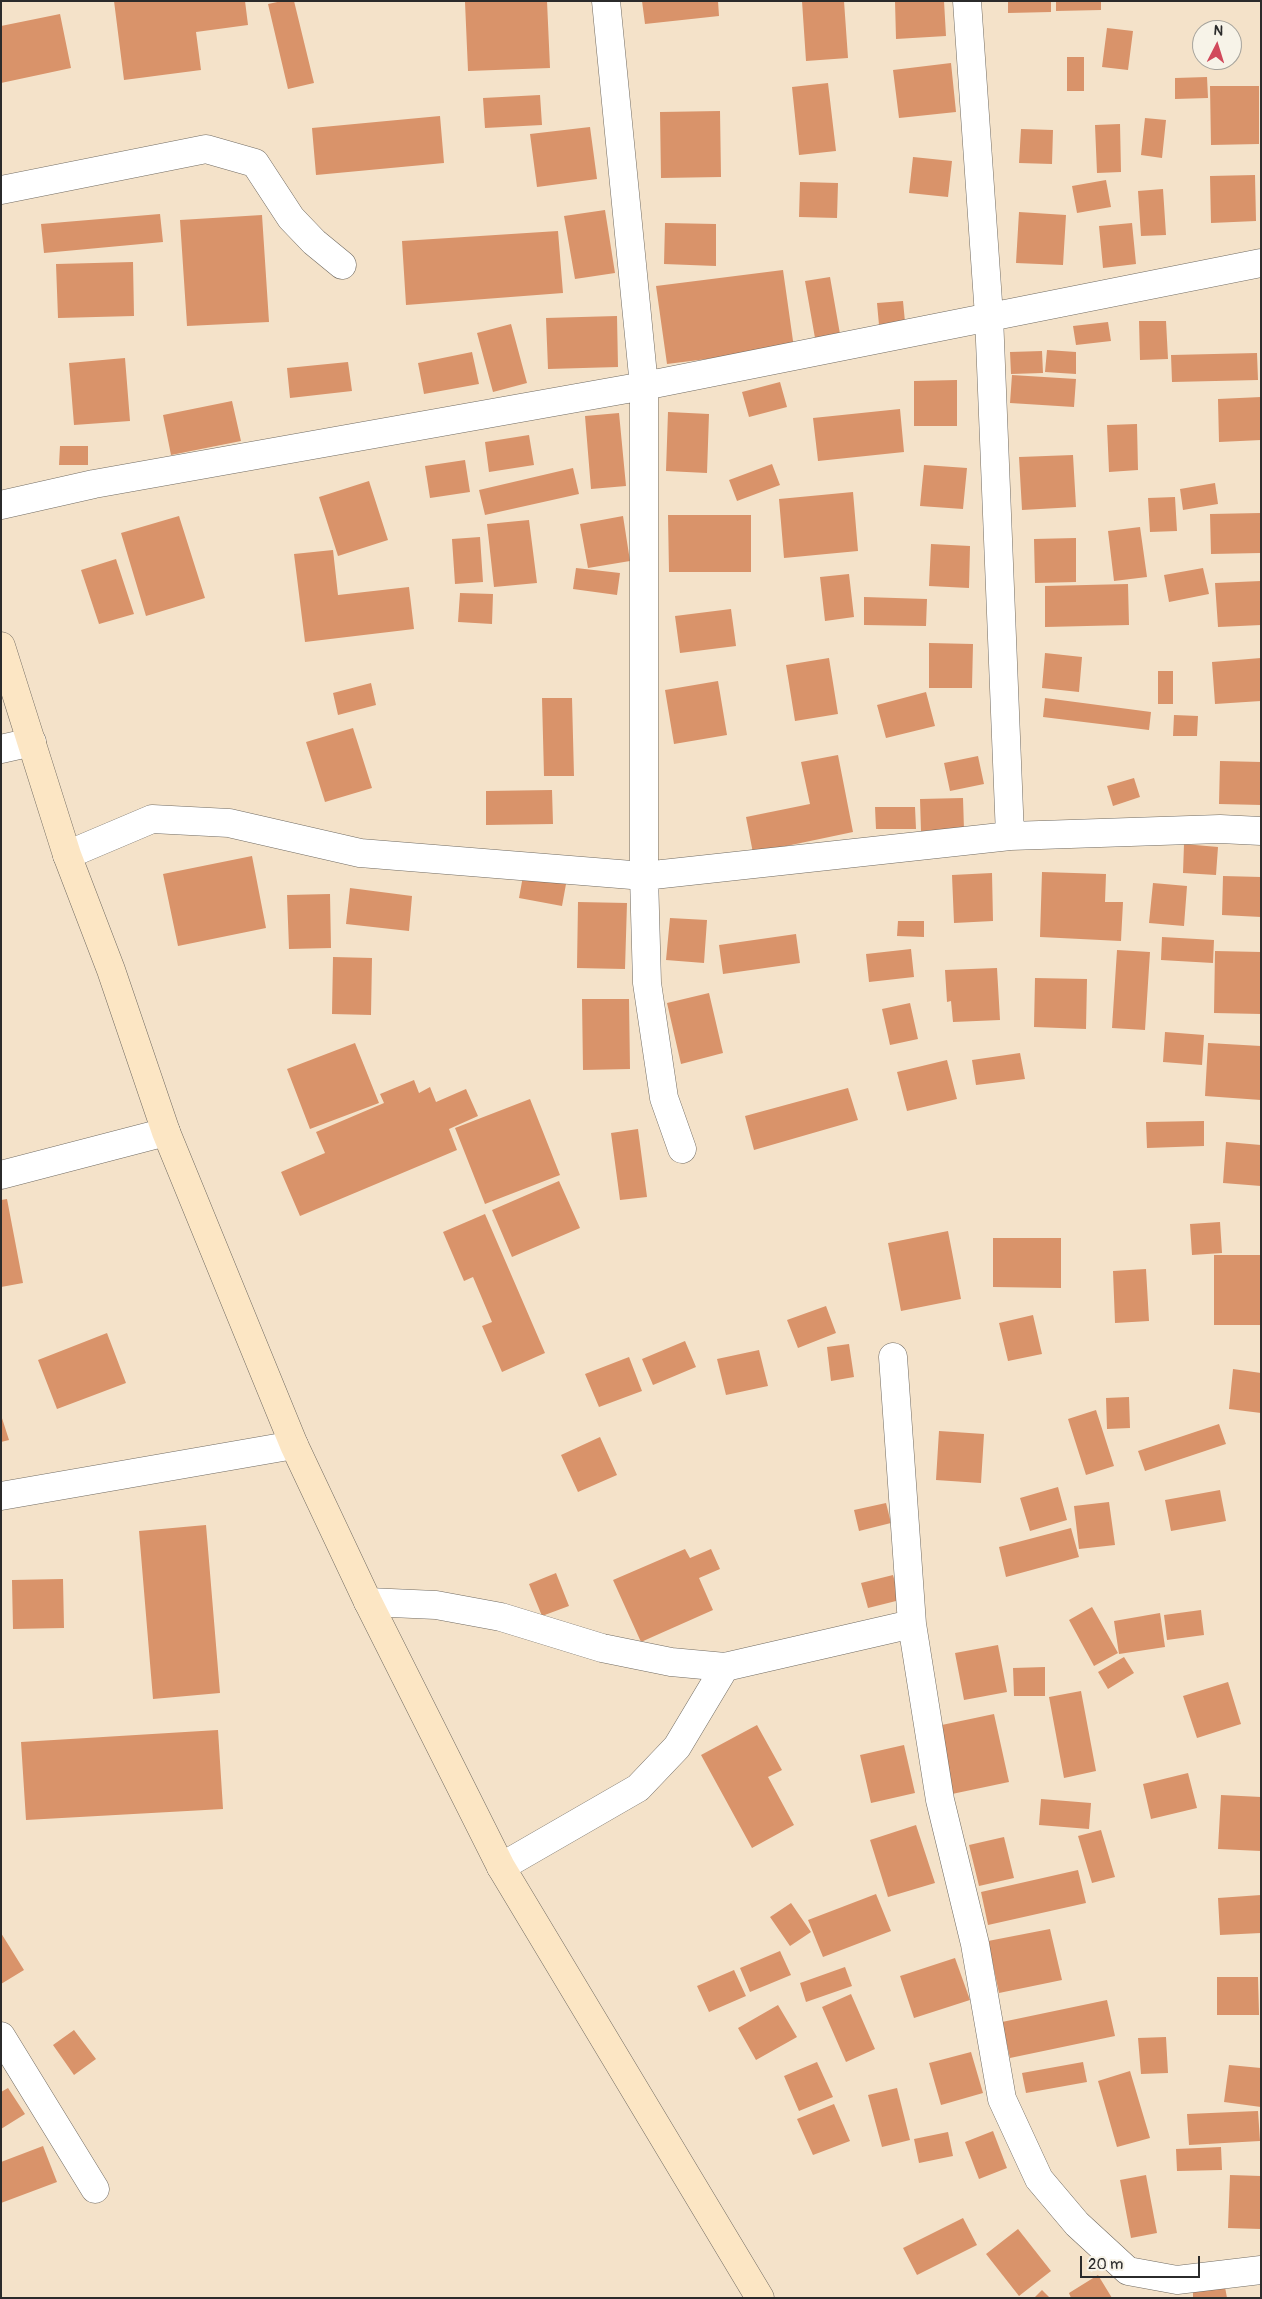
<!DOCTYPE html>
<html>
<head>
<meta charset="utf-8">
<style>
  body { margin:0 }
  #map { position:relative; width:1262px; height:2299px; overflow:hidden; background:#f4e2c9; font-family:Pangolin,sans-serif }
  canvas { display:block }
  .frame { position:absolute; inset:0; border:2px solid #2b2b2b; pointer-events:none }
  .north { position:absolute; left:1192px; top:20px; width:50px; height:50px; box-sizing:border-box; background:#f7f3e8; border:1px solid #a5a39c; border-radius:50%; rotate:5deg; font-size:14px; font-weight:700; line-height:20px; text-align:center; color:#2b2b2b }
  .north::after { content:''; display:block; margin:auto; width:18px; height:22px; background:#d1495b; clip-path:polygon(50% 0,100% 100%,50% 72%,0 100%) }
  .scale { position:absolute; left:1080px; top:2256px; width:120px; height:22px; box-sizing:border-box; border:2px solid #2b2b2b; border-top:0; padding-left:6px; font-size:15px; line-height:18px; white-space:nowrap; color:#2b2b2b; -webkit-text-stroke:4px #f7f3e8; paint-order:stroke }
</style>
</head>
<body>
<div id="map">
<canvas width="1262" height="2299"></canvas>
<div class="frame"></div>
<div class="north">N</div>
<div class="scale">20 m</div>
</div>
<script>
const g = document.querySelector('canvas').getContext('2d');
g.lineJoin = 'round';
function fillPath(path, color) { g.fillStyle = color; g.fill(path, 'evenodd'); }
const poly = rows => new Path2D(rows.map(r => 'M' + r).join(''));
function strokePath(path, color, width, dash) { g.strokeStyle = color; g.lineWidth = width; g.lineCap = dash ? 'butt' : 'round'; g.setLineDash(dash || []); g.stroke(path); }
const building = poly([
  [114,1,245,1,248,25,196,32,201,70,124,80],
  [282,1,294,1,314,83,288,89,268,4],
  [547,1,550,68,468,71,465,2],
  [642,1,718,1,719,16,645,24],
  [802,1,844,1,848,58,806,61],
  [895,1,944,1,946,36,896,39],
  [1008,1,1051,1,1051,12,1008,13],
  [1056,1,1101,1,1101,10,1056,11],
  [60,14,71,68,1,83,1,26],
  [1107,28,1133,31,1128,70,1102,67],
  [1067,57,1084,57,1084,91,1067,91],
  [951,63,956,112,899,118,893,70],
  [1207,77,1208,98,1175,99,1175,78],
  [828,83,836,151,799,155,792,87],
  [1210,86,1259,86,1259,144,1211,145],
  [540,95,542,125,485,128,483,98],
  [720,111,721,177,661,178,660,112],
  [440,116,444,163,316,175,312,128],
  [1145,118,1166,120,1162,158,1141,155],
  [1120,124,1121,172,1097,173,1095,125],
  [590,127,597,179,537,187,530,134],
  [1021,129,1053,130,1052,164,1019,163],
  [913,157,952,161,948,197,909,193],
  [1255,175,1256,221,1211,223,1210,176],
  [1106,180,1111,207,1077,213,1072,186],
  [800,182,838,183,837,218,799,217],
  [1163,189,1166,235,1141,236,1138,191],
  [605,210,615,273,575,279,564,216],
  [1019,212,1066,215,1063,265,1016,263],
  [160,214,163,242,44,253,41,224],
  [262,215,269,322,187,326,180,220],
  [665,223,716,224,716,266,664,264],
  [1132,223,1136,264,1103,268,1099,226],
  [558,231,563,293,406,305,402,241],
  [133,262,134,316,58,318,56,264],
  [783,270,794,348,667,364,656,286],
  [830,277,840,334,815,338,805,281],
  [903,301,905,322,879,325,877,303],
  [617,316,618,367,548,369,546,318],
  [1139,321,1166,321,1168,359,1140,360],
  [1108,322,1111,341,1076,345,1073,326],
  [511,324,527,383,493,392,477,333],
  [1047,350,1076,352,1076,374,1045,372],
  [1042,351,1043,373,1011,374,1010,352],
  [472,352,479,384,424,394,418,363],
  [1257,353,1258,380,1172,382,1171,355],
  [125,358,130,421,74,425,69,363],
  [348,362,352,391,290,398,287,368],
  [1012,375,1076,379,1074,407,1010,403],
  [957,380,957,426,914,426,914,381],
  [780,382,787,407,749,417,742,392],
  [1261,397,1261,440,1219,442,1218,399],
  [232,401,241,441,171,455,163,415],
  [900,409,904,452,818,461,813,418],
  [668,412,709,414,707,473,666,471],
  [619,413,626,486,591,489,585,416],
  [1137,424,1138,470,1109,472,1107,425],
  [529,435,534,465,489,472,485,442],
  [60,446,88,446,88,465,59,465],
  [1073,455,1076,507,1022,510,1019,457],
  [465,460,470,492,430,498,425,466],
  [772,464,780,485,737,501,729,480],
  [924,465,967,468,963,509,920,506],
  [573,468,579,494,485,515,479,490],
  [369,481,388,540,338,556,319,497],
  [1215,483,1218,504,1183,510,1180,489],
  [853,492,858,551,784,558,779,499],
  [1175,497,1177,531,1150,532,1148,498],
  [1261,513,1261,553,1211,554,1210,514],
  [668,515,751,515,751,572,669,572],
  [179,516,205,598,146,616,121,533],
  [623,516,630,561,588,568,580,524],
  [529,520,537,583,494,587,487,524],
  [1140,527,1147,577,1114,581,1108,531],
  [480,537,483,582,455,584,452,539],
  [1076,538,1076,582,1035,583,1034,539],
  [931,544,970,546,969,588,929,586],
  [333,550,338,595,409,587,414,629,305,642,294,554],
  [116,559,134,614,99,624,81,570],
  [576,568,620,573,617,595,573,589],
  [1203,568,1209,594,1169,602,1164,575],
  [849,574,854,617,825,621,820,577],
  [1261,581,1261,625,1218,627,1215,583],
  [1128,584,1129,625,1045,627,1045,586],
  [460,593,493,594,492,624,458,622],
  [864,597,927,599,926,626,864,625],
  [731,609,736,646,680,653,675,616],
  [929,643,973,644,972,688,929,688],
  [1045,653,1082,657,1079,692,1042,688],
  [829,658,838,714,795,721,786,665],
  [1261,658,1261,701,1215,704,1212,662],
  [1158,671,1173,671,1173,704,1158,704],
  [718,681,727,735,674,744,665,690],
  [371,683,376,705,338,715,333,693],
  [926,692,935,726,886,738,877,705],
  [542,698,572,698,574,776,544,776],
  [1045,698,1151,712,1149,730,1043,717],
  [1174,715,1198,716,1197,736,1173,736],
  [353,728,372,788,325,802,306,742],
  [838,755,853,832,753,853,746,817,810,804,801,762],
  [978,756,984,784,950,791,944,763],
  [1220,761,1261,762,1261,805,1219,804],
  [1134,778,1140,797,1113,806,1107,786],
  [552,790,553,824,486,825,486,791],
  [963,798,964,830,921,831,920,799],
  [875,807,915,807,916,829,876,829],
  [1184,844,1218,847,1216,875,1183,873],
  [252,856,266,928,178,946,163,874],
  [1042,872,1106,874,1105,902,1123,902,1121,941,1040,937],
  [992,873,993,921,954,923,952,875],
  [523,876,566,884,562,906,519,898],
  [1223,876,1261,877,1261,917,1222,915],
  [1153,883,1187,886,1184,926,1149,923],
  [350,888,412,896,409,931,346,924],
  [330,894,331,948,289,949,287,895],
  [578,902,627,903,625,969,577,968],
  [670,918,707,920,704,963,666,960],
  [898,921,924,921,924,937,897,936],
  [796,934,800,963,723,974,719,945],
  [1162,937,1214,940,1213,963,1161,960],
  [911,949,914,977,869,982,866,954],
  [1117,950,1150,952,1145,1030,1112,1028],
  [1215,951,1261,952,1261,1014,1214,1013],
  [333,957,372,958,371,1015,332,1014],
  [997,968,1000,1020,953,1022,951,1001,947,1002,945,970],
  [1035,978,1087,979,1086,1029,1034,1027],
  [709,993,723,1053,681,1064,667,1003],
  [582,999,629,999,630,1069,583,1070],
  [910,1003,918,1039,890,1045,882,1009],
  [1165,1032,1204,1035,1202,1065,1163,1062],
  [355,1043,379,1103,310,1129,287,1069],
  [1208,1043,1261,1046,1261,1100,1205,1096],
  [1020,1053,1025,1079,976,1085,972,1060],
  [947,1060,957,1099,907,1111,897,1072],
  [414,1080,419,1093,430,1087,436,1102,466,1089,478,1116,449,1129,457,1150,300,1216,281,1172,325,1153,316,1132,384,1103,380,1094],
  [848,1088,858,1120,754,1150,745,1116],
  [530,1099,560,1175,485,1204,455,1128],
  [1204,1121,1204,1146,1147,1148,1146,1122],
  [638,1129,647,1197,620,1200,611,1133],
  [1226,1142,1261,1145,1261,1186,1223,1183],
  [559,1181,580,1228,512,1257,492,1210],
  [7,1199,23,1283,1,1287,1,1200],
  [485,1214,545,1353,502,1372,482,1326,492,1322,473,1277,464,1281,443,1232],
  [1220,1222,1222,1253,1192,1255,1190,1224],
  [948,1231,961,1299,901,1311,888,1243],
  [993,1238,1061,1238,1061,1288,993,1287],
  [1214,1255,1261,1255,1261,1325,1214,1325],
  [1146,1269,1149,1321,1115,1323,1113,1271],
  [826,1306,836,1333,798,1348,787,1320],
  [1033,1315,1042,1354,1008,1361,999,1323],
  [107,1333,126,1383,57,1409,38,1360],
  [685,1341,696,1367,653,1385,642,1359],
  [849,1344,854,1377,831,1381,827,1347],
  [759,1350,768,1386,726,1395,717,1359],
  [629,1357,642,1391,599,1407,585,1374],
  [1233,1369,1261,1373,1261,1413,1229,1409],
  [1129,1397,1130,1428,1107,1429,1106,1398],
  [1096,1410,1114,1466,1086,1475,1068,1419],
  [1,1415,9,1440,1,1442],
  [1219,1424,1226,1444,1145,1471,1138,1451],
  [939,1431,984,1434,981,1483,936,1480],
  [600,1437,617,1475,578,1492,561,1455],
  [1058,1487,1067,1520,1030,1531,1020,1498],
  [1220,1490,1226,1521,1171,1531,1165,1500],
  [1109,1502,1115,1545,1079,1549,1074,1506],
  [886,1503,891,1523,859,1531,854,1510],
  [206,1525,220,1693,153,1699,139,1531],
  [1071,1528,1079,1557,1006,1577,999,1547],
  [685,1549,690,1558,711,1549,720,1569,699,1578,713,1610,641,1642,613,1580],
  [556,1573,569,1606,542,1616,529,1584],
  [893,1575,900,1600,868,1608,861,1583],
  [63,1579,64,1628,13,1629,12,1580],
  [1092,1607,1118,1653,1094,1666,1069,1620],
  [1201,1610,1204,1635,1167,1640,1164,1615],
  [1160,1613,1165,1647,1119,1654,1114,1621],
  [998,1645,1007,1692,964,1700,955,1653],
  [1124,1657,1134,1673,1108,1689,1098,1672],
  [1045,1667,1045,1696,1014,1696,1013,1668],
  [1228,1682,1241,1724,1197,1738,1183,1696],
  [1081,1691,1096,1771,1064,1778,1049,1697],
  [994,1714,1009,1782,952,1794,937,1726],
  [757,1725,782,1770,768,1777,794,1825,752,1848,701,1755],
  [218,1730,223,1809,26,1820,21,1742],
  [904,1745,915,1793,871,1803,860,1755],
  [1188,1773,1197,1808,1151,1819,1143,1784],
  [1221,1795,1261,1797,1261,1851,1218,1849],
  [1041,1799,1091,1803,1089,1829,1039,1825],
  [916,1825,935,1883,888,1897,870,1840],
  [1101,1830,1115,1877,1092,1883,1078,1836],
  [1004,1837,1014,1878,979,1886,969,1845],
  [1078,1870,1086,1903,988,1925,981,1892],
  [876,1894,891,1931,823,1957,808,1920],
  [1261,1895,1261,1933,1220,1935,1218,1898],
  [791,1903,811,1932,790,1946,770,1917],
  [1050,1929,1062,1980,999,1993,988,1941],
  [1,1933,24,1970,1,1984],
  [780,1951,791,1975,750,1992,740,1968],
  [955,1958,970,2000,914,2018,900,1976],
  [845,1967,852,1986,806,2002,800,1983],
  [734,1970,746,1996,709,2012,697,1986],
  [1217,1977,1258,1977,1259,2015,1217,2015],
  [851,1994,875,2049,846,2062,822,2007],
  [1107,2000,1115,2036,1010,2058,1002,2022],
  [778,2005,797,2037,756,2060,738,2028],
  [74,2030,96,2059,74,2075,53,2045],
  [1166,2037,1168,2073,1141,2074,1138,2038],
  [971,2052,983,2093,941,2105,929,2063],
  [817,2062,833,2097,799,2111,784,2076],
  [1083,2062,1087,2082,1026,2093,1022,2073],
  [1229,2065,1261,2068,1261,2107,1224,2102],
  [1130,2071,1150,2138,1117,2147,1098,2081],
  [8,2088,25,2114,1,2129,1,2092],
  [897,2088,910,2140,882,2147,868,2095],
  [834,2104,850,2141,813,2155,797,2119],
  [1258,2111,1260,2141,1189,2145,1187,2114],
  [993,2131,1007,2168,979,2179,965,2142],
  [948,2132,953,2156,919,2163,914,2139],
  [43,2146,57,2182,1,2203,1,2162],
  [1221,2147,1222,2170,1177,2171,1176,2149],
  [1146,2175,1157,2233,1131,2238,1120,2180],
  [1230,2175,1261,2176,1261,2229,1228,2228],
  [963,2218,977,2245,917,2275,903,2248],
  [1018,2229,1051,2271,1019,2296,986,2254],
  [1098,2275,1112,2298,1071,2298,1069,2293],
  [1225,2287,1227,2298,1193,2298,1193,2292],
  [1042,2290,1050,2298,1034,2298]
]);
const minor = poly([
  [606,1,644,386,644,876,647,983,664,1098,682,1149],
  [967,1,989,316,1010,836],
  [1,190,206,149,255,163,291,218,314,242,342,265],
  [1,505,94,484,644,386,1261,263],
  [1,749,32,742],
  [67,855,152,819,229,823,360,853,644,876,1010,836,1220,829,1261,831],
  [1,1175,166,1132],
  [893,1357,912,1624,940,1800,975,1944,1002,2099,1039,2179,1077,2224,1128,2271,1177,2280,1261,2270],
  [1,1496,294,1445],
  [368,1602,436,1605,501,1617,602,1648,671,1662,725,1667,912,1624],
  [501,1867,638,1788,677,1747,725,1667],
  [1,2036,95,2189]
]);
const secondary = poly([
  [1,646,67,855,111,970,166,1132,294,1445,368,1602,501,1867,760,2298]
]);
fillPath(building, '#d9936a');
strokePath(minor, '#716b62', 29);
strokePath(secondary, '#716b62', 29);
strokePath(minor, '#fff', 28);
strokePath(secondary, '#fce6c4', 28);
</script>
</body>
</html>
